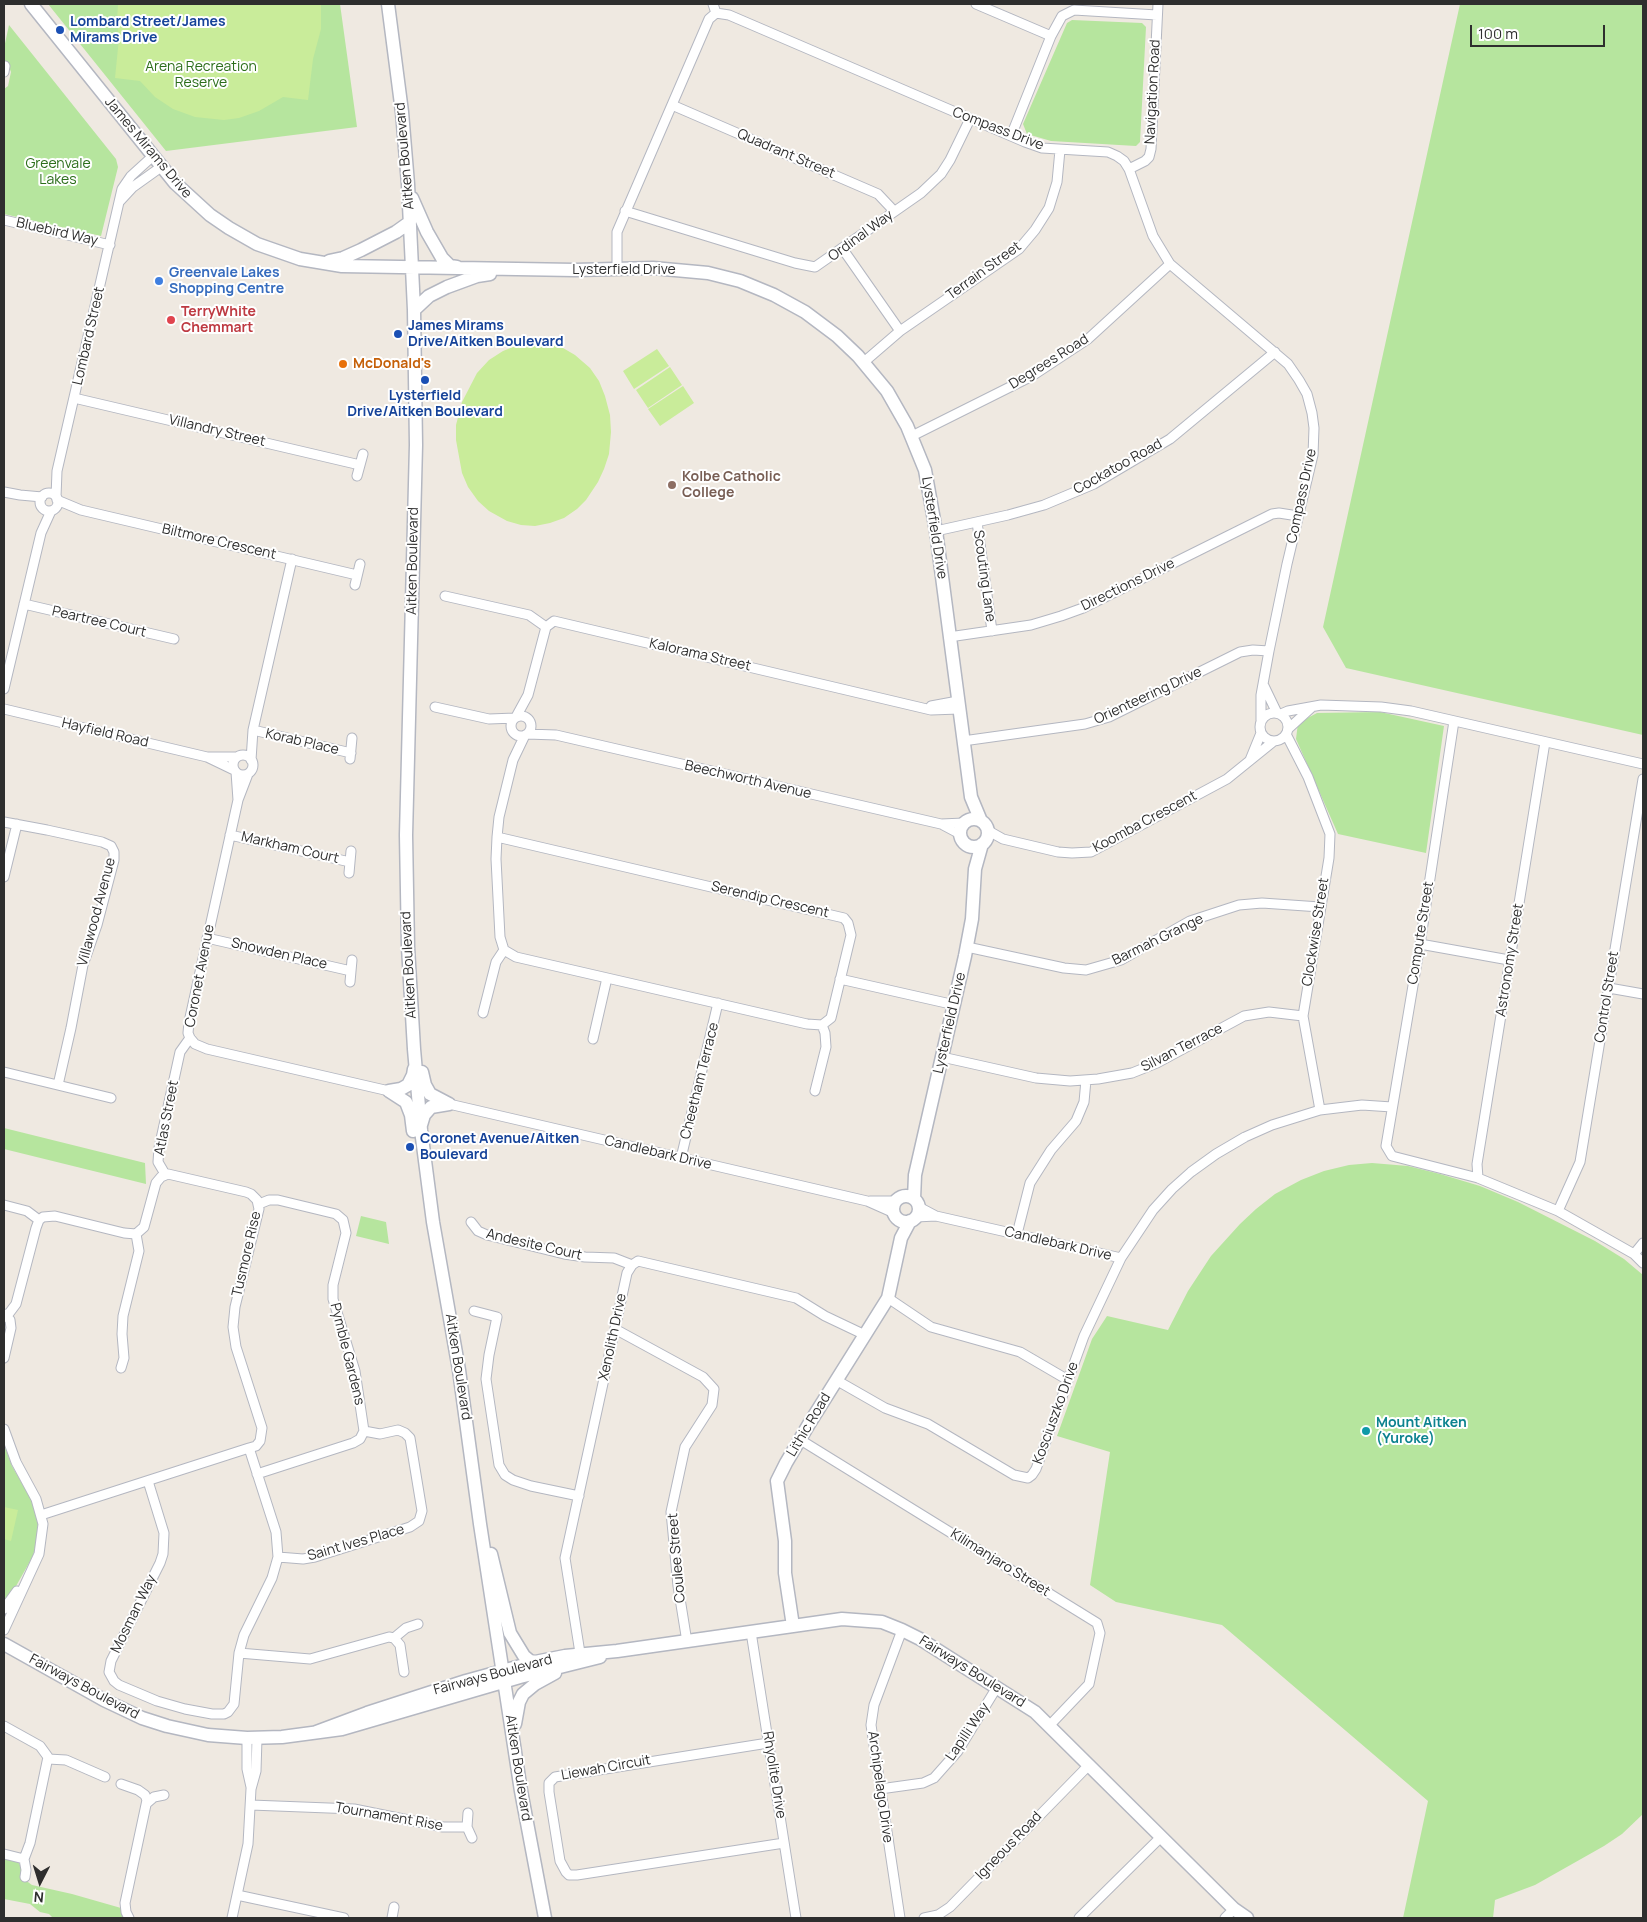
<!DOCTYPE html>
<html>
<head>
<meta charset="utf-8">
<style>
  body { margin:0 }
  #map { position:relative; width:1647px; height:1922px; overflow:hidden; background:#efe9e1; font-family:Manrope,sans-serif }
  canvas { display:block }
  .frame { position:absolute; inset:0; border:5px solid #2e2e2e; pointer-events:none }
  .north { position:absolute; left:15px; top:1857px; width:50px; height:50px; -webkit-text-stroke:4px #fff; paint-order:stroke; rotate:185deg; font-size:14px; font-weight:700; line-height:20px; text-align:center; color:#2e2e2e }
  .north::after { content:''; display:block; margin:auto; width:18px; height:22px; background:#2e2e2e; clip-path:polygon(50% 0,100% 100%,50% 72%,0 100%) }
  .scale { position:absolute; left:1470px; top:25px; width:135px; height:22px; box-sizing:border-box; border:2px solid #2e2e2e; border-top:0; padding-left:6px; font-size:15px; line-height:18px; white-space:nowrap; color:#2e2e2e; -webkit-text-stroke:4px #fff; paint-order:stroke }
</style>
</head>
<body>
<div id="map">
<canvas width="1647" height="1922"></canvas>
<div class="frame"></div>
<div class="north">N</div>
<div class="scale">100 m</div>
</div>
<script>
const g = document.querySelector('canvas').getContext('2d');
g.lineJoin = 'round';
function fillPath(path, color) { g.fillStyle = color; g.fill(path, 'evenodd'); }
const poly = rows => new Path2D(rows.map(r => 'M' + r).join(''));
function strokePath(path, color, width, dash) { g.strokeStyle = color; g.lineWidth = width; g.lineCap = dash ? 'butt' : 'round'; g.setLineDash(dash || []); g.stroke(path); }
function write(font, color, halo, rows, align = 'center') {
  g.font = font + ' Manrope,sans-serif'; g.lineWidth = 4; g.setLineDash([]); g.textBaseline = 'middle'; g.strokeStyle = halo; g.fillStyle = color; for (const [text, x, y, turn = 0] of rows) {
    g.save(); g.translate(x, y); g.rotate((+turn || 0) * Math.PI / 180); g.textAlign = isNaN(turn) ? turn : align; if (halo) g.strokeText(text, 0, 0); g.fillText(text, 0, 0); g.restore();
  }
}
const green = poly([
  [48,4,340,4,357,127,166,151],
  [1460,4,1643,4,1643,735,1346,668,1323,627],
  [1072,20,1142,23,1146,27,1140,142,1136,146,1051,141,1027,134,1023,124,1067,23],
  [9,25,116,159,118,167,101,236,4,214,4,89,8,86,11,72,9,67,4,65,4,48],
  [1380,712,1444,726,1426,853,1338,834,1296,739,1298,723,1317,713],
  [4,1128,145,1163,146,1184,4,1149],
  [1372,1163,1408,1166,1440,1174,1480,1186,1518,1202,1595,1241,1624,1259,1643,1275,1643,1814,1622,1834,1604,1846,1535,1885,1495,1900,1493,1918,1403,1918,1428,1801,1222,1625,1116,1602,1090,1585,1110,1452,1057,1436,1092,1339,1107,1316,1168,1330,1188,1291,1211,1256,1240,1224,1256,1209,1275,1194,1301,1180,1324,1171,1349,1165],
  [361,1216,386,1222,389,1244,356,1236],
  [4,1444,12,1466,33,1503,38,1524,37,1539,33,1556,11,1595,4,1604],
  [4,1858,18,1862,22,1868,21,1877,32,1885,72,1894,121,1908,123,1918,53,1918,49,1914,40,1912,30,1904,4,1899]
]);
const pitch = poly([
  [118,4,321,4,321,29,313,59,308,100,283,97,259,111,239,118,224,120,195,117,173,109,155,97,140,81,115,78,119,38,117,21],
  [533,343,549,344,563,348,575,355,590,368,599,381,605,396,610,415,611,432,609,454,604,469,598,482,586,500,577,509,564,518,550,523,535,526,521,525,507,521,489,511,478,501,468,487,462,473,456,440,456,425,462,402,477,373,489,360,503,351,518,345],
  [657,349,669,366,634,389,623,371],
  [670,367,682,385,648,408,636,390],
  [683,386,694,403,660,426,648,409],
  [4,1507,18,1510,11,1541,4,1539]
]);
const street = poly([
  [713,4,716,13],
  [976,4,1051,36],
  [4,72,5,66],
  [672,105,878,194,894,211],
  [1011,136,1051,36,1062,16,1074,10,1157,15],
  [1129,169,1145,161,1149,157,1151,149,1158,4],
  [120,201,133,187,161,167],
  [625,211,795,263,815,267,921,193,941,174,950,160,970,119],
  [4,220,110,245],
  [842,248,900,331],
  [617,270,617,232,709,19,716,13,729,15,1025,142,1042,148,1108,152,1117,156,1124,161,1129,169,1153,236,1170,264,1288,364,1299,380,1307,394,1312,413,1314,428,1313,455,1287,564,1269,651,1261,695,1261,720],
  [864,362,900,331,1019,249,1035,230,1049,208,1057,182,1060,150],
  [74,398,360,465],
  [912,436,1032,376,1088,339,1170,264],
  [357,476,363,454],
  [4,492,20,495,42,497],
  '40 502a9 9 0 1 1 18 0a9 9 0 1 1-18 0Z',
  [56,497,57,471,122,189,131,176,153,156],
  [57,500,81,510,357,575],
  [977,522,992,631],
  [936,531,1008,515,1044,505,1094,484,1170,439,1275,352],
  [355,585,360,564],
  [445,596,529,615,546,627],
  [24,604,174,639],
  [949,637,1031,625,1061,616,1083,608,1272,514,1279,513,1298,516],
  [1264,686,1277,713],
  [4,689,41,533,51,511],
  [931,706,958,701],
  [435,707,489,719,515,718],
  [4,709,207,757,237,757],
  '1260 727a14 14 0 1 1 28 0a14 14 0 1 1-28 0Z',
  [1281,714,1288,711,1321,705,1381,707,1411,711,1643,764],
  '511 726a10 10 0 1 1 20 0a10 10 0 1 1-20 0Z',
  [516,717,528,695,546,627,554,621,931,710,959,709],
  [1454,721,1420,944,1386,1146,1392,1156,1478,1178,1558,1211,1634,1254,1643,1263],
  [1288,729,1311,708],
  [253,730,351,753],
  [527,734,556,735,941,824,964,823],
  [1286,734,1308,777,1330,834,1329,858,1303,1016,1320,1110],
  [963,741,1085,724,1109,717,1240,652,1253,650,1269,651],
  '233 765a10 10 0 1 1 20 0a10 10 0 1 1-20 0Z',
  [207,757,234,770],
  [350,759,352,738],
  [251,760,253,730,292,559],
  [1250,760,1261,733],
  [236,772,238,800],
  [248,774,238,800,189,1022,188,1033,190,1038,195,1044,207,1049,389,1091],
  [4,822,47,830,102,842,111,846,114,852,114,860,97,925,83,965,71,1028,58,1085],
  [943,825,960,834],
  [987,830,1003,839,1058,852,1072,853,1091,852,1227,779,1274,741],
  [230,835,350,862],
  [497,837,844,918,848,923,851,935,831,1018,822,1025,807,1024,516,957,504,950,500,937,496,859,497,837,499,817,513,760,525,735],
  [349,873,351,851],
  [4,877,17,824],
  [207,938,351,971],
  [1420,944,1509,960],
  [967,947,1064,968,1086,970,1121,960,1190,921,1239,905,1262,903,1320,907],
  [840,979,955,1005],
  [350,982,352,960],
  [1609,988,1643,994],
  [483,1013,496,962,504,950],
  [593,1039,607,978],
  [942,1057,1036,1078,1070,1081,1098,1079,1132,1073,1157,1063,1244,1016,1269,1012,1303,1016],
  [4,1072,111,1098],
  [815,1091,826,1047,825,1033,822,1025],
  [449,1104,867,1201,894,1213],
  [681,1158,718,1003],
  [165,1174,158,1162,159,1148,180,1052,190,1038],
  [1478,1178,1477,1164,1545,742],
  [870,1201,896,1201],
  [4,1205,27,1211,39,1220],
  [919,1207,936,1216],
  [1558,1211,1580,1162,1643,779],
  [916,1217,936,1216,1121,1258],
  [471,1222,478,1231,487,1235,564,1254,585,1257,614,1258,632,1265],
  [1017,1234,1030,1183,1051,1150,1076,1121,1084,1102,1086,1080],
  [1634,1254,1643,1243],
  [888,1298,931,1327,1020,1352,1068,1380],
  [474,1311,497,1317,489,1355,486,1379,499,1465,505,1475,513,1480,531,1486,579,1496],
  [7,1316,16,1304,36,1228,39,1220,43,1217,55,1216,124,1233,136,1234,144,1227,156,1183,161,1177,168,1174,246,1192,251,1194,257,1200,259,1209,235,1307,233,1327,236,1347,262,1428,260,1441,256,1446,249,1448,41,1515],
  [615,1329,703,1377,714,1389,712,1405,685,1447,671,1512,678,1586,687,1642],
  [4,1358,11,1328,10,1320,4,1314],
  [121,1368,124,1358,122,1334,123,1316,139,1251,136,1234],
  [836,1380,885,1408,928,1424,1014,1475,1028,1478,1032,1475,1036,1469,1084,1336,1121,1258,1153,1210,1172,1189,1191,1172,1216,1154,1245,1137,1272,1125,1320,1110,1362,1105,1392,1107],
  [4,1429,16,1462,36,1499,43,1524,39,1554,4,1630],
  [799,1439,1097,1623,1100,1633,1089,1684,1049,1726],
  [257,1474,353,1443,360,1439,364,1431,355,1371,333,1299,333,1285,346,1233,343,1220,336,1214,278,1200,269,1200,259,1204],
  [148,1481,164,1533,163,1554,160,1563,111,1661,109,1672,114,1681,119,1685,157,1701,185,1709,212,1714,224,1714,228,1712,234,1704,239,1653,244,1635,272,1578,278,1557,276,1532,249,1448],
  [278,1557,303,1559,315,1557,410,1527,419,1521,422,1511,410,1438,405,1433,398,1430,380,1434,364,1431],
  [4,1609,17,1591],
  [751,1632,796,1918],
  [394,1638,406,1628,418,1624],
  [239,1653,310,1659,389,1637,394,1638,400,1645,404,1672],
  [580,1653,565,1558,627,1273,632,1265,638,1261,796,1298,825,1316,865,1335],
  [4,1726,40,1746,48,1757,30,1843,24,1859,26,1870,25,1877],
  [247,1738,247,1769,251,1787],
  [768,1743,555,1777,549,1783,549,1792,560,1861,566,1872,569,1875,577,1875,784,1843],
  [48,1759,66,1760,105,1777],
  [121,1784,138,1790,145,1795,147,1800,125,1903,126,1912,129,1918],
  [880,1789,923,1783,934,1778,958,1751,997,1687],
  [147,1803,154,1797,164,1795],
  [251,1805,354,1809,443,1827,467,1827],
  [468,1813,467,1827,472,1838],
  [4,1854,24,1859],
  [237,1895,344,1918],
  [232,1918,248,1844,251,1789,256,1771,257,1738],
  [392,1918,394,1907],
  [900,1918,871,1725,874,1705,902,1630],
  [924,1918,938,1915,950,1907,1089,1765],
  [1079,1918,1161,1837],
  [1225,1918,1234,1909]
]);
const secondary = poly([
  [31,4,175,183,210,215,229,228,257,244,300,259,342,266,575,270,653,268,708,273,740,281,774,295,805,312,837,336,858,356,887,391,907,426,925,470,936,531,971,797,981,821],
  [388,4,402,112,408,184,414,310,416,445,406,835,408,947,414,1049,421,1130,433,1222,459,1370,480,1524,521,1791,545,1918],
  [412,198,427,232,442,258,450,266,457,267],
  [329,261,343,258,361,250,396,232,410,222],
  [414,310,429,296,447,287,477,276,490,274],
  '960 833a14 14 0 1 1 28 0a14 14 0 1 1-28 0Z',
  [422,1072,425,1085,430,1094,449,1104],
  [389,1091,406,1102,411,1115,413,1131],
  [389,1091,401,1089,408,1085,413,1075,414,1069],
  [421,1125,424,1115,431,1107,449,1104],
  '893 1209a13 13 0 1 1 26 0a13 13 0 1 1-26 0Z',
  [914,1199,915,1175,965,956,972,919,975,869,982,844],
  [491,1554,510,1633,524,1656,530,1661,535,1662],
  [793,1626,785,1573,785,1541,777,1481,786,1463,809,1424,888,1298,901,1238,910,1221],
  [4,1644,104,1700,142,1718,167,1726,208,1735,247,1738,282,1737,342,1729,520,1677,600,1657],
  [515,1724,519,1702,523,1694,535,1684,555,1673],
  [316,1732,367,1713,466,1681,535,1662,565,1656,617,1651,842,1619,882,1622,902,1630,920,1639,1035,1712,1234,1909,1247,1918]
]);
const markers = [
  [60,30,5,"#1a4fb4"],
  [159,281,5,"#3f7fe0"],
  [171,320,5,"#e0444e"],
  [398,334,5,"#1a4fb4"],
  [343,364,5,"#e8710a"],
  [425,380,5,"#1a4fb4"],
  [672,485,5,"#8d6e63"],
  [410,1147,5,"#1a4fb4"],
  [1366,1431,5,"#0f9aa8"]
];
const transitNames = [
  ["Lombard Street/James",70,22],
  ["Mirams Drive",70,38],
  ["James Mirams",408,326],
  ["Drive/Aitken Boulevard",408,342],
  ["Lysterfield",425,396,"center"],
  ["Drive/Aitken Boulevard",425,412,"center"],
  ["Coronet Avenue/Aitken",420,1139],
  ["Boulevard",420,1155]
];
const parkNames = [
  ["Arena Recreation",201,67],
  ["Reserve",201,83],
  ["Greenvale",58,164],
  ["Lakes",58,180]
];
const streetNames = [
  ["Navigation Road",1153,92,-87],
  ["Compass Drive",998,129,21],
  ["James Mirams Drive",148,148,50],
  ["Quadrant Street",786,154,23],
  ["Aitken Boulevard",405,156,-95],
  ["Bluebird Way",57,232,13],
  ["Ordinal Way",861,236,-36],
  ["Lysterfield Drive",624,270],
  ["Terrain Street",984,271,-36],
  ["Lombard Street",89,336,-77],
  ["Degrees Road",1049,362,-32],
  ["Villandry Street",217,431,13],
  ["Cockatoo Road",1118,467,-29],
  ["Compass Drive",1302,496,-78],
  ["Lysterfield Drive",934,528,81],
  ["Biltmore Crescent",219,542,13],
  ["Aitken Boulevard",413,561,-89],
  ["Scouting Lane",984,576,82],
  ["Directions Drive",1128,585,-26],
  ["Peartree Court",99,622,13],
  ["Kalorama Street",700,655,13],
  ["Orienteering Drive",1148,696,-25],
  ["Hayfield Road",105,733,13],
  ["Korab Place",302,742,13],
  ["Beechworth Avenue",748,780,13],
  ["Koomba Crescent",1145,822,-28],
  ["Markham Court",290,848,13],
  ["Serendip Crescent",770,900,13],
  ["Villawood Avenue",97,912,-75],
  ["Clockwise Street",1316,932,-81],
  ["Compute Street",1421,933,-81],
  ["Barmah Grange",1158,940,-26],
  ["Snowden Place",279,954,13],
  ["Astronomy Street",1510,960,-81],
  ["Aitken Boulevard",409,965,-93],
  ["Coronet Avenue",200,976,-79],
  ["Control Street",1607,997,-81],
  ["Lysterfield Drive",950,1023,-77],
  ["Silvan Terrace",1182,1048,-27],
  ["Cheetham Terrace",700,1081,-76],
  ["Atlas Street",167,1118,-79],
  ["Candlebark Drive",658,1153,13],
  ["Candlebark Drive",1058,1244,13],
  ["Andesite Court",534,1245,13],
  ["Tusmore Rise",247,1254,-77],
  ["Xenolith Drive",613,1337,-78],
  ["Pymble Gardens",347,1354,76],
  ["Aitken Boulevard",458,1367,81],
  ["Kosciuszko Drive",1056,1413,-70],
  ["Lithic Road",809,1425,-59],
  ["Saint Ives Place",356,1543,-16],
  ["Coulee Street",677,1558,-95],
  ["Kilimanjaro Street",1000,1563,32],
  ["Mosman Way",134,1614,-64],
  ["Fairways Boulevard",972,1672,32],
  ["Fairways Boulevard",493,1675,-15],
  ["Fairways Boulevard",84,1687,28],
  ["Lapilli Way",968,1732,-56],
  ["Aitken Boulevard",518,1768,81],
  ["Liewah Circuit",606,1768,-10],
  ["Rhyolite Drive",774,1775,81],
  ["Archipelago Drive",880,1787,82],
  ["Tournament Rise",389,1817,10],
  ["Igneous Road",1009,1846,-46]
];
const shopNames = [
  ["Greenvale Lakes",169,273],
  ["Shopping Centre",169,289]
];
const healthNames = [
  ["TerryWhite",181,312],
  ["Chemmart",181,328]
];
const foodNames = [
  ["McDonald's",353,364]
];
const educationNames = [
  ["Kolbe Catholic",682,477],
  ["College",682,493]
];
const cultureNames = [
  ["Mount Aitken",1376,1423],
  ["(Yuroke)",1376,1439]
];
fillPath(green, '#b6e59e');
fillPath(pitch, '#c9ec9a');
strokePath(street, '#b4b7c1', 11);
strokePath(secondary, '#b4b7c1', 15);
strokePath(street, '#fff', 9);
strokePath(secondary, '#fff', 12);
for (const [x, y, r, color] of markers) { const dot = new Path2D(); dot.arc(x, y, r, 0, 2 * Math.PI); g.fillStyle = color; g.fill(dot); strokePath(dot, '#fff', 2); }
write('bold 14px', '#164399', '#fff', transitNames, 'left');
write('14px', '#2c6e1b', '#fff', parkNames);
write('14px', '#2e2e2e', '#fff', streetNames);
write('bold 14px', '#366cbe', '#fff', shopNames, 'left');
write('bold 14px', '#be3a42', '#fff', healthNames, 'left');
write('bold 14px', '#c56008', '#fff', foodNames, 'left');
write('bold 14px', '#785e54', '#fff', educationNames, 'left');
write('bold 14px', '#0d838f', '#fff', cultureNames, 'left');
</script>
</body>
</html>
